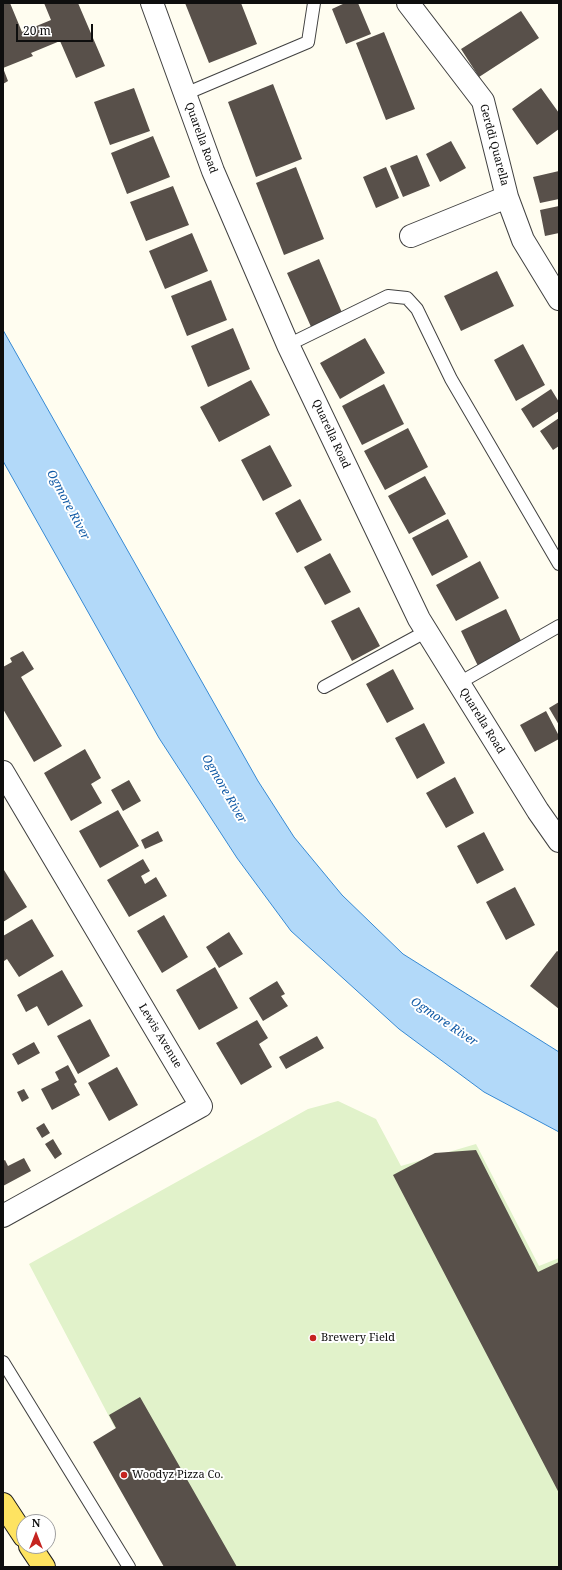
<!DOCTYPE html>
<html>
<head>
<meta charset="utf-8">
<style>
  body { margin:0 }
  #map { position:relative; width:562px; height:1570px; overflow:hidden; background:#fffdf0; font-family:"Noto Serif",serif }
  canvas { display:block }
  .frame { position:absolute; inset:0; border:4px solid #0e0e0e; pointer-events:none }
  .north { position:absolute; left:16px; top:1514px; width:40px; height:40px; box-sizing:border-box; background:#fff; border:1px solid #9f9f9f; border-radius:50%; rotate:0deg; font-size:11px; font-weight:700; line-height:16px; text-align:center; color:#0e0e0e }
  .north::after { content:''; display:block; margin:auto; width:14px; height:18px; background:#c52420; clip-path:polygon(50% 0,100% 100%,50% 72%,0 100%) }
  .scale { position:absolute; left:16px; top:24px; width:77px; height:18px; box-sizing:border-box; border:2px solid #0e0e0e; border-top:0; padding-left:5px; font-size:12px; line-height:14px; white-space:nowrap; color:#0e0e0e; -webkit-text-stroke:3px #fff; paint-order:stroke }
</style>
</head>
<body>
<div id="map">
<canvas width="562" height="1570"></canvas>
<div class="frame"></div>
<div class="north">N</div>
<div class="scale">20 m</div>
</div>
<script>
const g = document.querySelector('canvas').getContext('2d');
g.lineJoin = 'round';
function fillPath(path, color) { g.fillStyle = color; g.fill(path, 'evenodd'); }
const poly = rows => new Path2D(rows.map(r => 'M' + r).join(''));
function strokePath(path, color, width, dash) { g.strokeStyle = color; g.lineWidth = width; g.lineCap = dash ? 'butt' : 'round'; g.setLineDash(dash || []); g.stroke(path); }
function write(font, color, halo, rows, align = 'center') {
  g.font = font + ' "Noto Serif",serif'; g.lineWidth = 4; g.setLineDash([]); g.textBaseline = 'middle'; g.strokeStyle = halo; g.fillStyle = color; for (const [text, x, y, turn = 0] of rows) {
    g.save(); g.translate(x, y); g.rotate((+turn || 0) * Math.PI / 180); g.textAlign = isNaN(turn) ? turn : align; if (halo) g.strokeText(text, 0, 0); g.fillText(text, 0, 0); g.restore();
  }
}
const pitch = poly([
  [338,1101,376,1119,401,1166,476,1144,539,1266,559,1258,559,1567,188,1567,29,1264,308,1109]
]);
const water = poly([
  [3,330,258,781,294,837,342,895,403,954,559,1052,559,1132,484,1092,399,1029,291,931,237,858,159,738,3,461,3,330]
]);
const building = poly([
  [3,3,10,3,22,32,51,20,44,3,78,3,105,66,76,78,60,41,31,53,33,56,3,68,8,81,3,84],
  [185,3,241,3,257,44,209,63],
  [345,3,358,3,371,34,346,44,332,9],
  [521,11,539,38,479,77,461,49],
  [384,32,415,109,386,120,356,43],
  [273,84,302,159,256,177,228,102],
  [134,88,150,131,110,145,94,102],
  [541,88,559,113,559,129,537,145,512,109],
  [153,136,170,177,127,194,111,153],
  [451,141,466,168,440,182,426,154],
  [417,155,430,186,403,197,390,166],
  [296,167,324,239,284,255,256,183],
  [386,167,399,198,376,208,363,177],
  [559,171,559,199,540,203,533,177],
  [173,186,189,225,146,241,130,202],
  [559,206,559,233,545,236,540,210],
  [192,233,208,271,165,289,149,251],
  [319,259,343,315,312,329,287,273],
  [497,271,514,306,461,331,444,296],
  [211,280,227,320,187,336,171,296],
  [233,328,250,369,208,387,191,346],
  [365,338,385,373,340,399,320,363],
  [523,344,545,385,516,401,494,360],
  [251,380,270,415,219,442,200,407],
  [384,384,404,424,362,445,342,406],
  [551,389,559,402,559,411,533,428,521,409],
  [559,418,559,446,553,450,540,431],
  [408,428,428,467,385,490,364,451],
  [270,445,292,486,263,501,241,460],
  [425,476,446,514,409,534,388,496],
  [300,499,322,540,297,553,275,513],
  [448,519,468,557,432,576,412,538],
  [330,553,351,592,325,605,304,567],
  [480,561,499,598,456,621,436,585],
  [359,607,380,646,352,661,331,621],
  [506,609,523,645,478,666,461,631],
  [23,651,34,669,21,677,62,746,34,762,3,709,3,667,12,662,10,658],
  [393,669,414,709,387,723,366,684],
  [559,702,559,725,549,708],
  [546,711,559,736,559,739,535,752,520,725],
  [424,723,445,763,417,779,395,738],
  [85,749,101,778,91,784,102,803,71,821,44,773],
  [455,777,474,813,446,828,426,793],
  [129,780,141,801,123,811,111,790],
  [118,810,139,846,100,868,79,831],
  [158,831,163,841,145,849,141,840],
  [484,832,504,870,477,884,457,846],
  [143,859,150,871,141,876,145,884,156,877,167,896,129,917,107,880],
  [3,870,4,870,27,907,3,922],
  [515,887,535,925,506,940,486,902],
  [164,915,188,957,162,973,137,931],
  [32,919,54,956,19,977,7,959,4,961,3,959,3,936],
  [229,932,243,954,219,968,206,947],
  [557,951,559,952,559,1009,530,986],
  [215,967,238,1008,199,1030,176,990],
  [62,970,83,1006,48,1026,37,1006,26,1012,17,995],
  [277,981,285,994,281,996,288,1006,263,1021,249,998],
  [90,1019,110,1056,78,1074,57,1036],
  [257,1020,268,1038,259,1044,272,1067,241,1085,216,1043],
  [317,1036,324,1048,286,1069,279,1057],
  [34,1042,40,1053,18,1065,12,1054],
  [68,1065,77,1082,74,1084,80,1095,52,1110,41,1089,59,1080,55,1072],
  [117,1067,138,1105,109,1121,88,1083],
  [24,1089,29,1098,22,1102,17,1092],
  [44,1123,50,1133,42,1138,36,1128],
  [53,1139,62,1154,55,1159,45,1144],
  [476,1150,538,1272,559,1262,559,1493,393,1175,435,1153],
  [24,1158,31,1171,3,1186,3,1161,5,1160,8,1166],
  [140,1397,237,1567,164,1567,93,1442,116,1428,109,1415]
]);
const service = poly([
  [185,94,308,42,314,3],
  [288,345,388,296,407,298,417,309,451,379,559,564],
  [459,683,559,626],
  [324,687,427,631],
  [3,1362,129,1567]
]);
const minor = poly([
  [408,3,483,101,507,197,523,240,559,299],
  [411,236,507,197],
  [3,772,201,1106,3,1216]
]);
const tertiary = poly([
  [152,3,213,171,288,345,419,619,538,811,559,841]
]);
const primary = poly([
  [3,1504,24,1536],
  [30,1546,44,1567]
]);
const markers = [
  [313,1338,4,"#c52420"],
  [124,1475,4,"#c52420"]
];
const streetNames = [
  ["Quarella Road",201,138,70],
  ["Gerddi Quarella",494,145,75],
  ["Quarella Road",331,434,65],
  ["Quarella Road",482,721,58],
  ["Lewis Avenue",160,1036,59]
];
const poiNames = [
  ["Brewery Field",321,1338],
  ["Woodyz Pizza Co.",132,1475]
];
const waterNames = [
  ["Ogmore River",68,505,62],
  ["Ogmore River",224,789,60],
  ["Ogmore River",444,1022,34]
];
fillPath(pitch, '#e1f2ca');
fillPath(water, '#b2d9f9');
strokePath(water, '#3689d3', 1);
fillPath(building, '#58504a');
strokePath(service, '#414141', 14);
strokePath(minor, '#414141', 24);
strokePath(tertiary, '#414141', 24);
strokePath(primary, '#1f1f1f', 24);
strokePath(service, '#fff', 12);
strokePath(minor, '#fff', 22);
strokePath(tertiary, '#fff', 22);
strokePath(primary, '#fee361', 22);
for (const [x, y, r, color] of markers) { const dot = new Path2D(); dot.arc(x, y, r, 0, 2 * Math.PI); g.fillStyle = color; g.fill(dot); strokePath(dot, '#fff', 1.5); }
write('11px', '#0e0e0e', '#fff', streetNames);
write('11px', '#0e0e0e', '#fff', poiNames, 'left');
write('italic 12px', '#125ba6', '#fff', waterNames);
</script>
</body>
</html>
